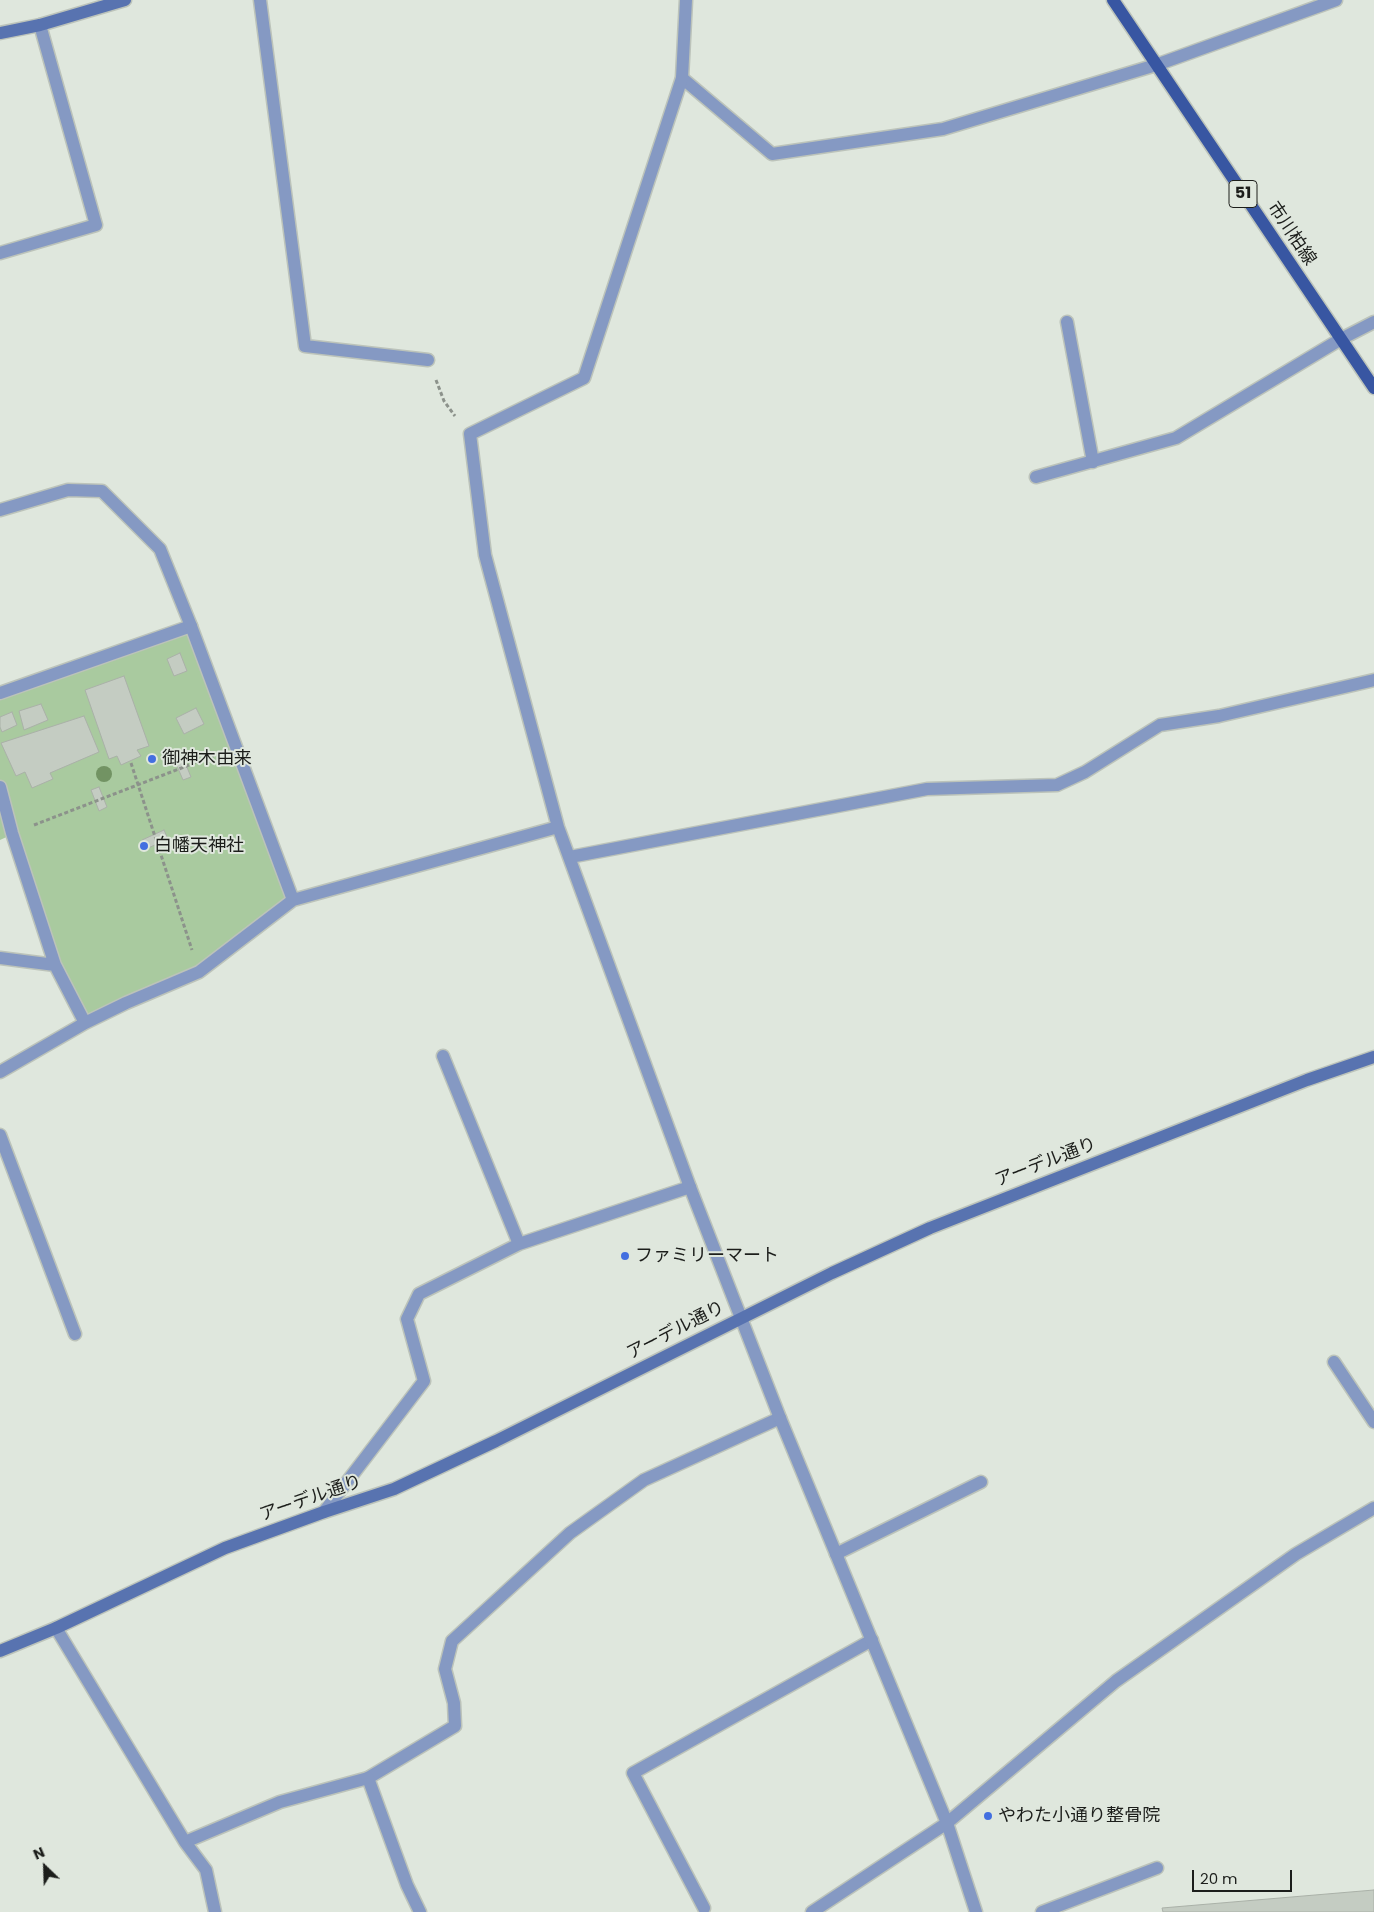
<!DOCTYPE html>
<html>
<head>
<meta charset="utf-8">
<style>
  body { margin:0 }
  #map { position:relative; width:1374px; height:1912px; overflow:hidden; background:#dfe7dd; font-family:Poppins,sans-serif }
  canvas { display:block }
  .north { position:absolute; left:20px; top:1842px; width:50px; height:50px; -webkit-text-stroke:4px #dfe7dd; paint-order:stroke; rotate:336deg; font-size:14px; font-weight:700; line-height:20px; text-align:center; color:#1c1e1b }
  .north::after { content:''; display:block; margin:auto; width:18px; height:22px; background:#1c1e1b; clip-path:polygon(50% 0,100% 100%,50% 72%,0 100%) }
  .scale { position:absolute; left:1192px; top:1870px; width:100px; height:22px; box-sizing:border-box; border:2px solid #1c1e1b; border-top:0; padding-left:6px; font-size:15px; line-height:18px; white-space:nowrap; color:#1c1e1b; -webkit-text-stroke:4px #dfe7dd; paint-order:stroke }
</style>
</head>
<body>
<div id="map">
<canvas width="1374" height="1912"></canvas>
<div class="north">N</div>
<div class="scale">20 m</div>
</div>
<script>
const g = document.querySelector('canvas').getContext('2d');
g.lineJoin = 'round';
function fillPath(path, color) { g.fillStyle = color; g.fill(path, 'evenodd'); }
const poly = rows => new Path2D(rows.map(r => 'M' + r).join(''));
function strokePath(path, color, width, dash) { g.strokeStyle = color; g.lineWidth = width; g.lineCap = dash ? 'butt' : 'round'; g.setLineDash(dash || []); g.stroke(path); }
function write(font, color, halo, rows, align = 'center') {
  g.font = font + ' Poppins,"Noto Sans JP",sans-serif'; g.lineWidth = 4; g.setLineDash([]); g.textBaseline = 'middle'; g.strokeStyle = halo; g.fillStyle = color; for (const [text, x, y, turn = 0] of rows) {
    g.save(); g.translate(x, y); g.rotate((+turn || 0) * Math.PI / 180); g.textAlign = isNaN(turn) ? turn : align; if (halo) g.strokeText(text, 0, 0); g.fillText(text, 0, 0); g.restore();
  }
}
const green = poly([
  [191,626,293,900,199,972,85,1023,55,965,13,834,0,840,0,697]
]);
const building = poly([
  [180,653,187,671,174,676,167,659,180,653],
  [124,676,149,746,137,750,141,756,121,765,117,756,109,759,85,690,124,676],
  [41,704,48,720,24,730,19,711,41,704],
  [196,708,204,724,184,734,176,718,196,708],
  [12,712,17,725,2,732,0,727,0,717,12,712],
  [84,716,99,752,50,773,53,779,32,788,25,772,16,776,1,743,84,716],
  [182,755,191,777,183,780,174,759,182,755],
  [99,787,107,807,99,811,91,790,99,787],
  [164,830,168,839,146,849,142,840,164,830],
  [1374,1890,1374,1912,1163,1912,1162,1908,1374,1890]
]);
const path = poly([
  [436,380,444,401,455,416],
  [131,763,192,950],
  [34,825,215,755]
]);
const lane = poly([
  [260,0,305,346,428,360],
  [682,78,772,154,943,129,1156,65],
  [0,253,96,225,40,25],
  [1067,322,1093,462],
  [1036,477,1176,438,1341,339],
  [0,693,191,626],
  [443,1056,519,1244],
  [0,1135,75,1334],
  [1334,1362,1374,1422],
  [324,1512,424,1381,407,1319,419,1294,519,1244,690,1187],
  [836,1554,981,1482],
  [368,1778,455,1726,454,1703,445,1669,452,1641,570,1533,644,1480,780,1418],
  [704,1908,633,1773,872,1640],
  [1042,1912,1157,1868]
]);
const street = poly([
  [686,0,682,78,584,378,470,434,485,555,558,827,690,1187,780,1418,947,1823,976,1912],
  [1156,65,1336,0],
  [1341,339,1374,322],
  [0,510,68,490,102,491,160,549,191,626,293,900],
  [0,787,12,833,55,965,85,1023],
  [570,857,927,789,1057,785,1085,772,1160,725,1219,716,1374,680],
  [0,958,55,965],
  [0,1072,85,1023,126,1003,199,972,293,900,558,827],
  [56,1628,185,1842,206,1870,215,1912],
  [185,1842,280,1802,368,1778,407,1885,420,1912],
  [812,1912,947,1823,1116,1681,1296,1554,1374,1508]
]);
const secondary = poly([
  [0,33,40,25,125,0],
  [0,1651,56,1628,225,1548,324,1512,394,1489,496,1441,832,1273,930,1228,1307,1080,1374,1057]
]);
const primary = poly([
  [1113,0,1374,388]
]);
const trees = [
  [104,774]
];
const markers = [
  [152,759,5,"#436fe0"],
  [144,846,5,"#436fe0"],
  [625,1256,5,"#436fe0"],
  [988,1816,5,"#436fe0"]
];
const shields = [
  [1243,194,28]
];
const shieldNames = [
  ["51",1243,194]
];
const streetNames = [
  ["市川柏線",1291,234,56],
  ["アーデル通り",1046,1163,-21],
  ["アーデル通り",676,1331,-27],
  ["アーデル通り",311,1499,-19]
];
const poiNames = [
  ["御神木由来",162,759],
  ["白幡天神社",154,846],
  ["ファミリーマート",635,1256],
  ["やわた小通り整骨院",998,1816]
];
fillPath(green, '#a9ca9f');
fillPath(building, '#c4ccc2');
strokePath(building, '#aab1a8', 1);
strokePath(lane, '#bcc3ba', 15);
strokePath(street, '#bcc3ba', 15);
strokePath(secondary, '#bcc3ba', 15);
strokePath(primary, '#bcc3ba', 15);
strokePath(path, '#8c928b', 3, [4, 2.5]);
strokePath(lane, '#8599c3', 12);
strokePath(street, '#8599c3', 12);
strokePath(secondary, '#5873b0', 12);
strokePath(primary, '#3856a2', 12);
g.fillStyle = '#729363';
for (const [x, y] of trees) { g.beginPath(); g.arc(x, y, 8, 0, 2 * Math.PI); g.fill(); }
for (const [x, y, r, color] of markers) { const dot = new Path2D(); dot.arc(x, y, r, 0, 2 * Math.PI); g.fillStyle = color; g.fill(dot); strokePath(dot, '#dfe7dd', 2); }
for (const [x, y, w] of shields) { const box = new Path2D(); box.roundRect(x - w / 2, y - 13.5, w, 27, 4); g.fillStyle = '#dfe7dd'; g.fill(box); strokePath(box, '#1c1e1b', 1); }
write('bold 16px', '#1c1e1b', null, shieldNames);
write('18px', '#1c1e1b', '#dfe7dd', streetNames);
write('18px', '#1c1e1b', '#dfe7dd', poiNames, 'left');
</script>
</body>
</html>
